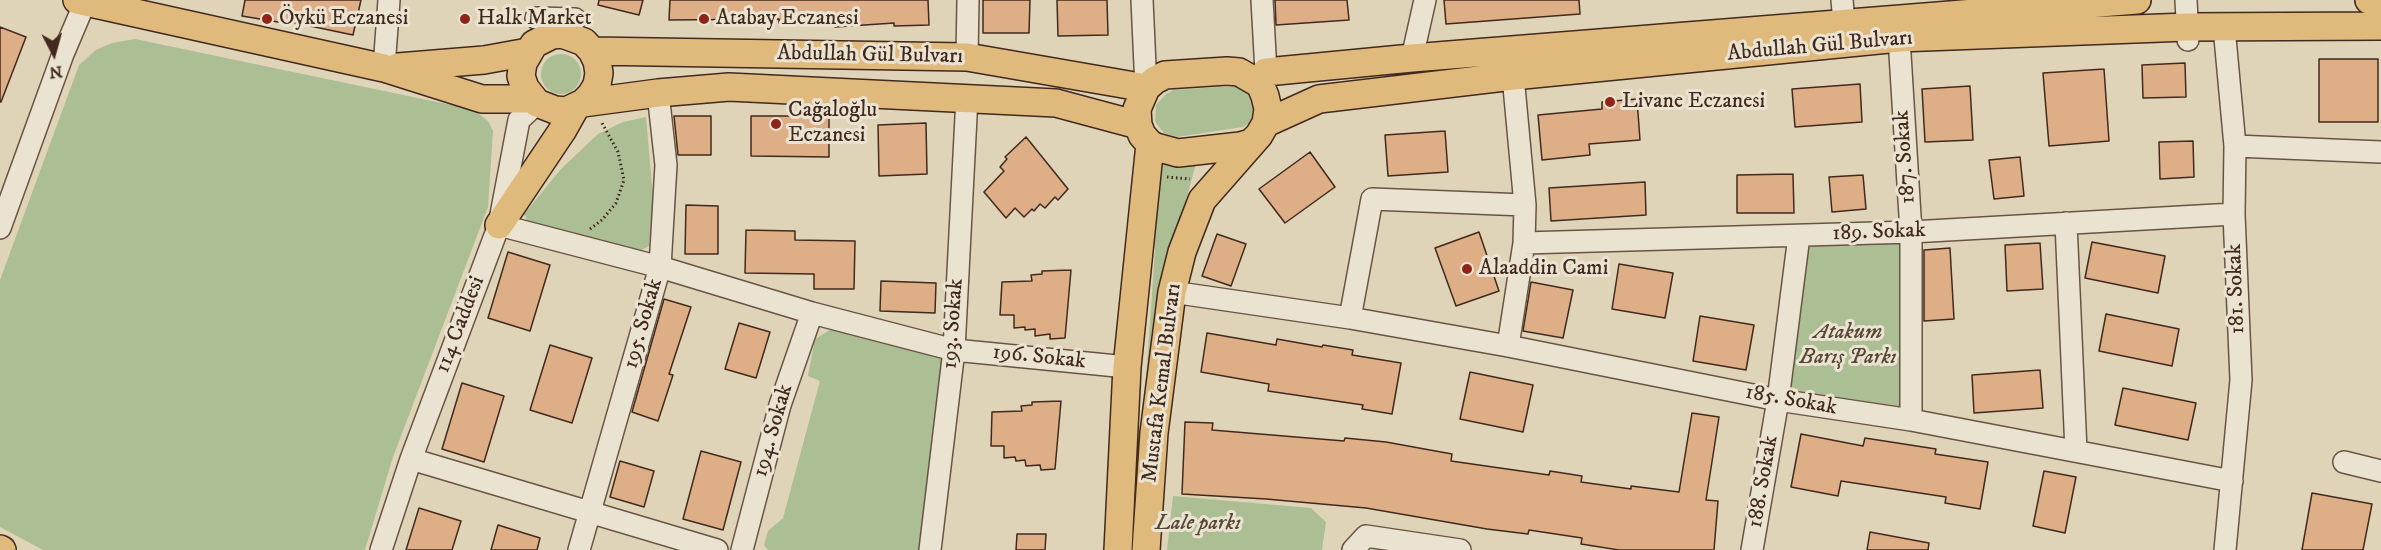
<!DOCTYPE html>
<html>
<head>
<meta charset="utf-8">
<style>
  body { margin:0 }
  #map { position:relative; width:2381px; height:550px; overflow:hidden; background:#e0d4b8; font-family:"IM FELL DW Pica",serif }
  canvas { display:block }
  .north { position:absolute; left:24px; top:24px; width:60px; height:60px; -webkit-text-stroke:4px #ebe3d1; paint-order:stroke; rotate:174deg; font-size:16px; font-weight:700; line-height:24px; text-align:center; color:#41291e }
  .north::after { content:''; display:block; margin:auto; width:21px; height:27px; background:#41291e; clip-path:polygon(50% 0,100% 100%,50% 72%,0 100%) }
</style>
</head>
<body>
<div id="map">
<canvas width="2381" height="550"></canvas>
<div class="north">N</div>
</div>
<script>
const g = document.querySelector('canvas').getContext('2d');
g.lineJoin = 'round';
function fillPath(path, color) { g.fillStyle = color; g.fill(path, 'evenodd'); }
const poly = rows => new Path2D(rows.map(r => 'M' + r).join(''));
function strokePath(path, color, width, dash) { g.strokeStyle = color; g.lineWidth = width; g.lineCap = dash ? 'butt' : 'round'; g.setLineDash(dash || []); g.stroke(path); }
function write(font, color, halo, rows, align = 'center') {
  g.font = font + ' "IM FELL DW Pica",serif'; g.lineWidth = 6; g.setLineDash([]); g.textBaseline = 'middle'; g.strokeStyle = halo; g.fillStyle = color; for (const [text, x, y, turn = 0] of rows) {
    g.save(); g.translate(x, y); g.rotate((+turn || 0) * Math.PI / 180); g.textAlign = isNaN(turn) ? turn : align; if (halo) g.strokeText(text, 0, 0); g.fillText(text, 0, 0); g.restore();
  }
}
const green = poly([
  [135,39,456,106,475,111,488,121,493,131,488,207,393,457,365,550,43,550,0,527,0,280,79,65,96,50,112,43],
  '541 74a20 20 0 1 1 40 0a20 20 0 1 1-40 0Z',
  [1219,87,1238,87,1250,93,1254,99,1255,112,1249,123,1243,127,1177,137,1164,133,1159,127,1155,121,1156,105,1166,94,1174,90],
  [646,117,653,197,649,246,638,252,528,222,524,214,561,169,598,134,623,122],
  [1152,157,1197,160,1168,266,1134,550,1155,251],
  [1911,232,1911,420,1778,400,1799,236],
  [833,328,925,353,942,356,946,425,929,550,768,550,764,545,768,531,783,518,820,381,808,376,815,339],
  [1173,496,1311,508,1326,522,1322,550,1167,550]
]);
const building = poly([
  [245,0,361,0,353,35,291,22,290,24,242,16,245,0],
  [599,0,643,0,639,15,598,5,599,0],
  [670,0,928,0,929,25,894,26,894,23,835,27,834,23,779,23,779,19,669,20,670,0],
  [983,0,1030,0,1029,33,983,33,983,0],
  [1057,0,1107,0,1108,35,1058,36,1057,0],
  [1275,0,1347,0,1349,20,1276,25,1275,0],
  [1444,0,1579,0,1580,14,1446,24,1444,0],
  [0,27,26,37,1,102,0,102,0,27],
  [2319,59,2378,59,2378,122,2319,122,2319,59],
  [2185,63,2186,97,2143,98,2142,65,2185,63],
  [2104,69,2109,141,2049,146,2043,73,2104,69],
  [1860,84,1862,122,1795,127,1792,89,1860,84],
  [1970,86,1973,140,1925,142,1922,89,1970,86],
  [1637,99,1640,140,1589,144,1590,155,1542,160,1538,115,1602,109,1602,102,1637,99],
  [674,116,711,116,711,155,678,155,674,116],
  [751,116,829,116,829,157,751,156,751,116],
  [926,123,927,174,879,176,878,125,926,123],
  [1445,131,1448,172,1388,176,1385,135,1445,131],
  [1026,137,1068,189,1058,200,1055,197,1045,208,1040,204,1034,211,1032,209,1024,217,1015,208,1006,218,984,192,1004,171,1000,167,1007,159,1005,157,1026,137],
  [2193,141,2194,177,2160,179,2159,142,2193,141],
  [1310,152,1335,187,1285,223,1259,189,1310,152],
  [2020,157,2024,196,1994,199,1989,160,2020,157],
  [1793,174,1794,213,1737,213,1737,175,1793,174],
  [1863,175,1866,209,1832,212,1829,177,1863,175],
  [1645,182,1646,215,1551,221,1549,188,1645,182],
  [686,205,718,206,718,254,685,254,686,205],
  [746,230,795,231,795,240,855,241,854,289,814,289,814,274,745,273,746,230],
  [1479,232,1499,291,1456,306,1435,248,1479,232],
  [1217,234,1246,244,1231,286,1202,276,1217,234],
  [2092,242,2165,256,2158,293,2085,278,2092,242],
  [2040,243,2043,289,2007,291,2005,245,2040,243],
  [1950,248,1954,319,1924,321,1924,250,1950,248],
  [508,252,550,265,530,331,488,318,508,252],
  [1619,264,1673,273,1665,318,1612,309,1619,264],
  [1071,270,1065,338,1050,339,1050,334,1035,336,1035,329,1025,330,1025,327,1014,328,1014,315,1000,315,1002,282,1032,281,1031,275,1042,274,1042,271,1071,270],
  [881,281,936,283,935,313,880,311,881,281],
  [1531,282,1573,290,1563,338,1523,331,1531,282],
  [664,299,691,307,669,374,673,375,658,421,632,412,664,299],
  [2106,314,2179,329,2172,366,2099,351,2106,314],
  [1700,316,1754,325,1746,370,1693,361,1700,316],
  [739,323,770,332,756,378,725,369,739,323],
  [1207,333,1276,345,1277,339,1322,347,1323,345,1353,350,1352,355,1401,363,1392,414,1362,409,1363,405,1268,391,1269,384,1201,372,1207,333],
  [550,345,592,358,572,423,530,410,550,345],
  [2040,370,2043,408,1974,413,1972,375,2040,370],
  [1470,372,1533,385,1523,432,1460,419,1470,372],
  [462,383,504,396,484,462,442,449,462,383],
  [2123,388,2196,403,2188,440,2115,425,2123,388],
  [1061,401,1055,469,1041,470,1040,465,1026,466,1025,460,1016,461,1015,457,1004,458,1004,446,991,446,992,412,1022,411,1021,406,1032,405,1032,402,1061,401],
  [1692,413,1719,417,1706,500,1718,501,1714,550,1619,550,1581,544,1582,538,1529,530,1528,534,1487,529,1366,508,1266,499,1182,494,1185,422,1213,423,1212,430,1344,441,1345,438,1386,442,1452,454,1451,461,1549,475,1550,471,1582,476,1581,482,1631,489,1631,486,1679,492,1692,413],
  [1801,434,1863,446,1865,438,1936,449,1935,454,1988,462,1980,509,1945,503,1946,497,1841,481,1838,496,1791,487,1801,434],
  [701,451,741,462,723,530,683,519,701,451],
  [620,461,654,471,644,507,610,497,620,461],
  [2044,471,2076,477,2065,533,2033,526,2044,471],
  [2312,493,2372,504,2363,550,2302,550,2312,493],
  [419,508,461,521,452,550,406,550,419,508],
  [498,525,540,538,537,550,491,550,498,525],
  [1870,532,1929,543,1928,550,1867,550,1870,532],
  [1017,534,1046,534,1045,550,1016,550,1017,534]
]);
const path = poly([
  [1167,177,1190,179],
  [590,229,602,220,616,203,624,180,618,152,602,123]
]);
const minor = poly([
  [1142,0,1146,88],
  [1262,0,1266,72],
  [1842,0,1844,23],
  [2186,0,2188,40],
  [536,18,575,19],
  [2224,27,2235,146,2234,214,2241,380,2225,550],
  [1899,38,1911,232,1911,420],
  [967,57,968,0],
  [1412,58,1425,0],
  [384,68,389,0],
  [2235,146,2381,152],
  [2066,223,2076,451],
  [499,225,660,267,812,313,954,350,1127,367],
  [0,228,63,54,86,0],
  [1524,243,1911,232,2234,214],
  [1172,292,1350,318,1372,199,1525,205],
  [1350,318,1508,346,1778,400,1911,420,2232,481],
  [1508,346,1524,243,1525,205,1513,76],
  [411,459,717,550],
  [2344,462,2381,471],
  [381,550,411,459,499,225,519,120,537,103],
  [579,550,660,267,666,165,658,93],
  [742,550,780,405,812,313],
  [930,550,954,350,967,97],
  [1353,550,1366,536,1460,550],
  [1752,550,1778,400,1799,236]
]);
const major = poly([
  [77,0,384,68,482,99,532,99],
  [2369,0,2381,1],
  [592,51,967,57,1146,88],
  [398,67,484,60,528,52],
  [1227,71,1239,72,1260,84,1265,96,1268,109,1266,123,1259,135,1251,143,1240,146,1178,153,1156,147,1150,144,1142,135,1138,125,1137,109,1146,88,1155,80,1165,75,1227,71],
  [1260,84,1266,72,1412,58,2137,0],
  [583,103,591,95,597,85,599,73,597,61,592,51,584,42,562,34,552,35,534,44,523,63,521,76,525,88,537,103,555,110,566,111,583,103,658,93,729,87,1056,103,1138,125],
  [1266,123,1319,99,1513,76,1899,38,2187,27,2381,26],
  [499,225,562,131,575,108],
  [0,549,2,550],
  [1118,550,1127,367,1150,144],
  [1146,550,1154,433,1172,292,1182,252,1202,200,1259,135]
]);
const markers = [
  [267,19,6,"#8f2418"],
  [465,19,6,"#8f2418"],
  [704,19,6,"#8f2418"],
  [1610,102,6,"#8f2418"],
  [776,124,6,"#8f2418"],
  [1467,269,6,"#8f2418"]
];
const poiNames = [
  ["Öykü Eczanesi",279,19],
  ["Halk Market",477,19],
  ["Atabay Eczanesi",716,19],
  ["Livane Eczanesi",1622,102],
  ["Cağaloğlu",788,111],
  ["Eczanesi",788,136],
  ["Alaaddin Cami",1479,269]
];
const streetNames = [
  ["Abdullah Gül Bulvarı",1820,47,-5],
  ["Abdullah Gül Bulvarı",870,56,1],
  ["187. Sokak",1906,157,-94],
  ["189. Sokak",1879,233,-2],
  ["181. Sokak",2237,289,-92],
  ["195. Sokak",644,324,-74],
  ["193. Sokak",954,324,-86],
  ["114 Caddesi",461,325,-69],
  ["196. Sokak",1039,358,6],
  ["Mustafa Kemal Bulvarı",1163,383,-83],
  ["185. Sokak",1791,401,10],
  ["194. Sokak",774,431,-74],
  ["188. Sokak",1764,482,-80]
];
const parkNames = [
  ["Atakum",1848,333],
  ["Barış Parkı",1848,358],
  ["Lale parkı",1198,524]
];
fillPath(green, '#acbe93');
fillPath(building, '#deae87');
strokePath(building, '#41291e', 1.5);
strokePath(minor, '#695444', 24);
strokePath(major, '#41291e', 30);
strokePath(path, '#41291e', 3, [1.5, 3]);
strokePath(minor, '#ebe3d1', 21);
strokePath(major, '#e0ba7c', 27);
for (const [x, y, r, color] of markers) { const dot = new Path2D(); dot.arc(x, y, r, 0, 2 * Math.PI); g.fillStyle = color; g.fill(dot); strokePath(dot, '#ebe3d1', 2); }
write('22px', '#41291e', '#ebe3d1', poiNames, 'left');
write('22px', '#41291e', '#ebe3d1', streetNames);
write('italic 22px', '#564735', '#ebe3d1', parkNames);
</script>
</body>
</html>
